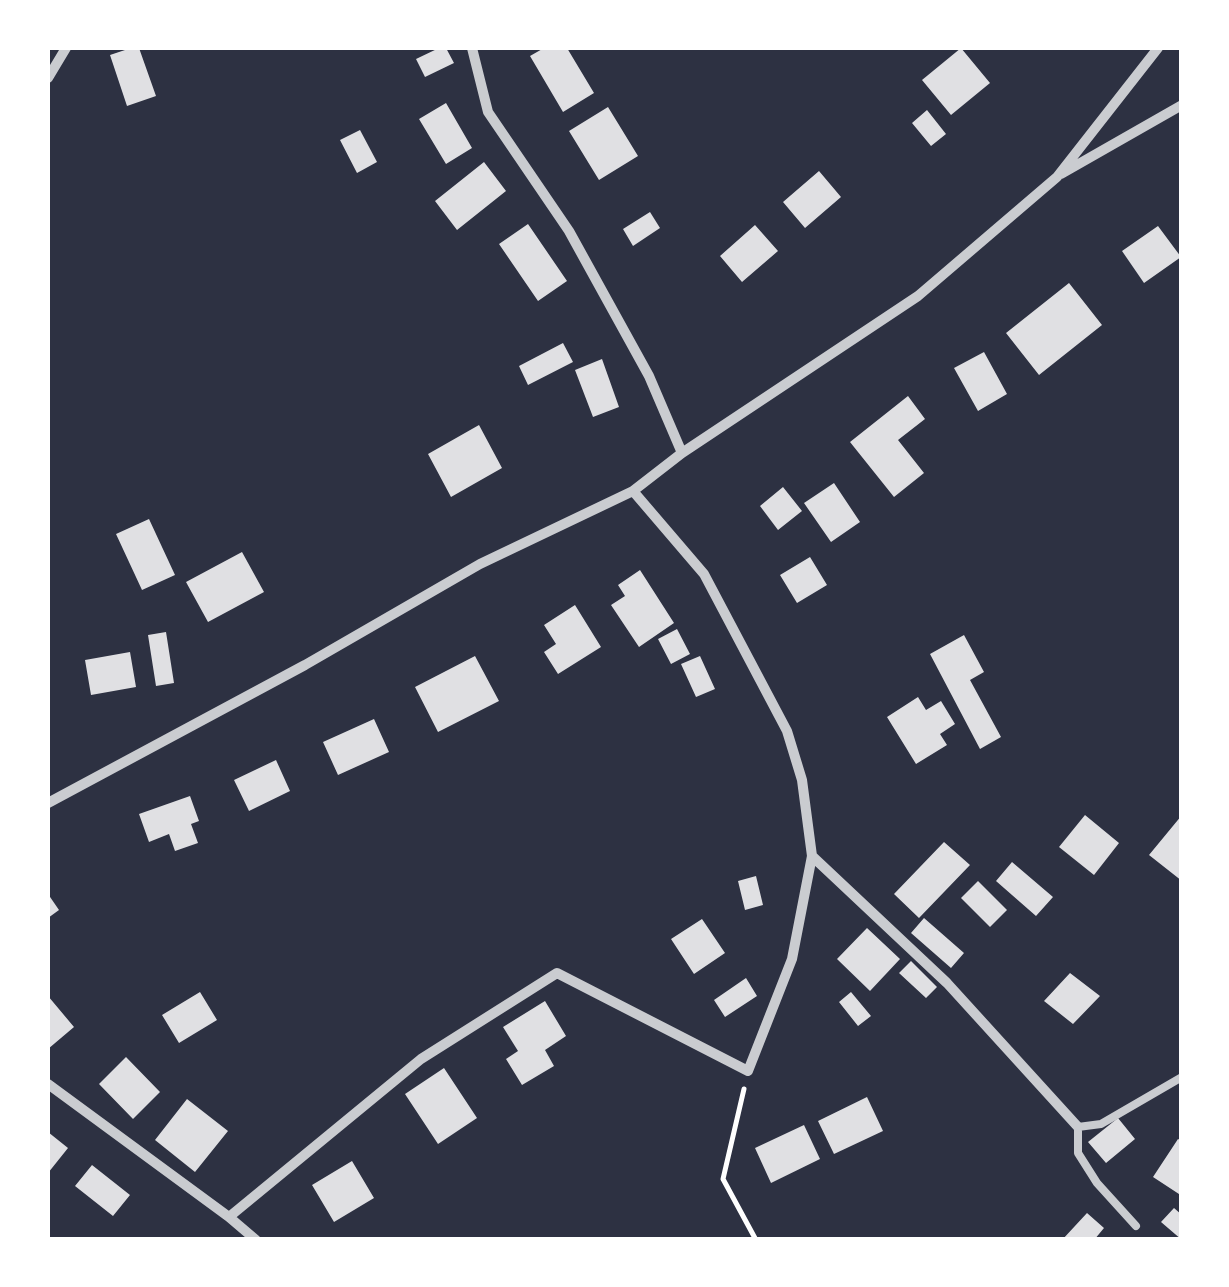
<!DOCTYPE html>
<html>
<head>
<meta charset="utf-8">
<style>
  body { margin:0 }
  #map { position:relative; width:1229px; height:1287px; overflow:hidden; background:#2d3142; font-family:Commissioner,sans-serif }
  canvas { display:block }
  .frame { position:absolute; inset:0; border:50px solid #fff; pointer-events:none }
</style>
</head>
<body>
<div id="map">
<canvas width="1229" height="1287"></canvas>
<div class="frame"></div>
</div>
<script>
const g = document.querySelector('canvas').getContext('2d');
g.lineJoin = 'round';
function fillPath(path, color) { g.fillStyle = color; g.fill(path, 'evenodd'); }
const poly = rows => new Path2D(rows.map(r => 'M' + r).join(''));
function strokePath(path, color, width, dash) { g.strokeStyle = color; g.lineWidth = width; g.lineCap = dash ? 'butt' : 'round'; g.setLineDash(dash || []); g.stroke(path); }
const building = poly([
  [131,48,139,48,156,96,127,106,110,55],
  [439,48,446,48,454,63,425,77,416,59],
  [544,48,567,48,594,93,563,112,530,56],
  [961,48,990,83,951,115,922,80],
  [446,103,472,148,446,164,419,119],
  [608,107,638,156,599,180,569,131],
  [927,110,946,134,931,146,912,123],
  [360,130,377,162,357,173,340,140],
  [484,162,506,191,457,230,435,201],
  [819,171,841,197,805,228,783,202],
  [650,212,660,228,633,246,623,229],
  [528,224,567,281,538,301,499,244],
  [755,225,778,251,742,282,720,256],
  [1158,226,1181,257,1144,283,1122,251],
  [1069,283,1102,325,1039,375,1006,333],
  [563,343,573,362,528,385,519,366],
  [984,352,1007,394,978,411,954,368],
  [602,359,619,407,593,417,575,370],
  [908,396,925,419,898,440,924,473,894,497,850,442],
  [479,425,502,468,451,497,428,454],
  [834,483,860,522,831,542,804,503],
  [783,487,802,511,778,530,760,506],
  [149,519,175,575,142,590,116,534],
  [242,552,264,592,208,622,186,582],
  [810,557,827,585,797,603,780,575],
  [640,570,674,623,639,647,611,605,625,596,618,585],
  [575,605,601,647,558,674,544,652,556,644,544,625],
  [677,629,690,654,671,664,658,639],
  [166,632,174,683,156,686,148,635],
  [964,635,984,672,970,680,1001,737,980,749,930,654],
  [130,652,136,687,91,695,85,660],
  [475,656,499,701,438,732,415,687],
  [700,656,715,689,696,697,681,664],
  [918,697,926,710,941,701,955,724,940,734,947,745,916,764,887,717],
  [374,719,389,752,338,775,323,742],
  [276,760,290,791,249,811,234,780],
  [190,796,199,821,191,824,198,843,175,851,169,834,149,842,139,814],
  [1085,815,1119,843,1094,875,1059,847],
  [1182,815,1182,881,1149,855],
  [944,842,970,865,919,918,894,894],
  [1012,862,1053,897,1036,916,996,881],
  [756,876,763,905,745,910,738,881],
  [978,881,1007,910,990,927,961,898],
  [48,894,59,910,48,918],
  [924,918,964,953,951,968,911,933],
  [702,919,725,953,694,974,671,939],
  [867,928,900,959,870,991,837,959],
  [911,961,937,987,926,998,899,973],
  [1070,973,1100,996,1073,1024,1044,1001],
  [746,978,757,996,725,1017,714,1000],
  [200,992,217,1020,179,1043,162,1015],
  [851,992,871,1016,858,1026,839,1002],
  [48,996,74,1027,48,1049],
  [545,1001,566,1036,545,1050,554,1066,522,1085,506,1059,518,1051,503,1027],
  [126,1057,160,1092,133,1119,99,1084],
  [444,1068,477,1118,438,1144,405,1094],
  [867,1097,883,1131,834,1154,818,1121],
  [187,1099,228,1131,195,1172,155,1140],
  [1118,1118,1135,1139,1106,1163,1088,1142],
  [804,1125,820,1159,771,1183,755,1148],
  [48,1132,68,1148,48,1173],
  [1178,1139,1182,1141,1182,1196,1153,1177],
  [352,1161,374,1198,334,1222,312,1185],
  [92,1165,130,1195,113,1216,75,1186],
  [1174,1208,1182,1215,1182,1240,1161,1222],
  [1087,1213,1104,1228,1094,1240,1062,1240]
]);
const path = poly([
  [744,1089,723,1179,756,1240]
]);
const service = poly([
  [1136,1226,1097,1183,1078,1153,1078,1127,1101,1124,1182,1077]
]);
const minor = poly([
  [472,48,488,112,569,231,649,376,682,453],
  [48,78,66,48],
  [1061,174,1182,105],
  [48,803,305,665,480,564,633,491,682,453,918,296,1057,177,1158,48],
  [812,856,947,983,1078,1127],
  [48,1084,229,1217,256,1240],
  [229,1217,421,1059,557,973,748,1071,792,959,812,856,802,780,787,731,704,574,633,491]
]);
fillPath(building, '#e0e0e3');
strokePath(path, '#fff', 5);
strokePath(service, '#caccd0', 8);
strokePath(minor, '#caccd0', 10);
</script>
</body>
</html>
